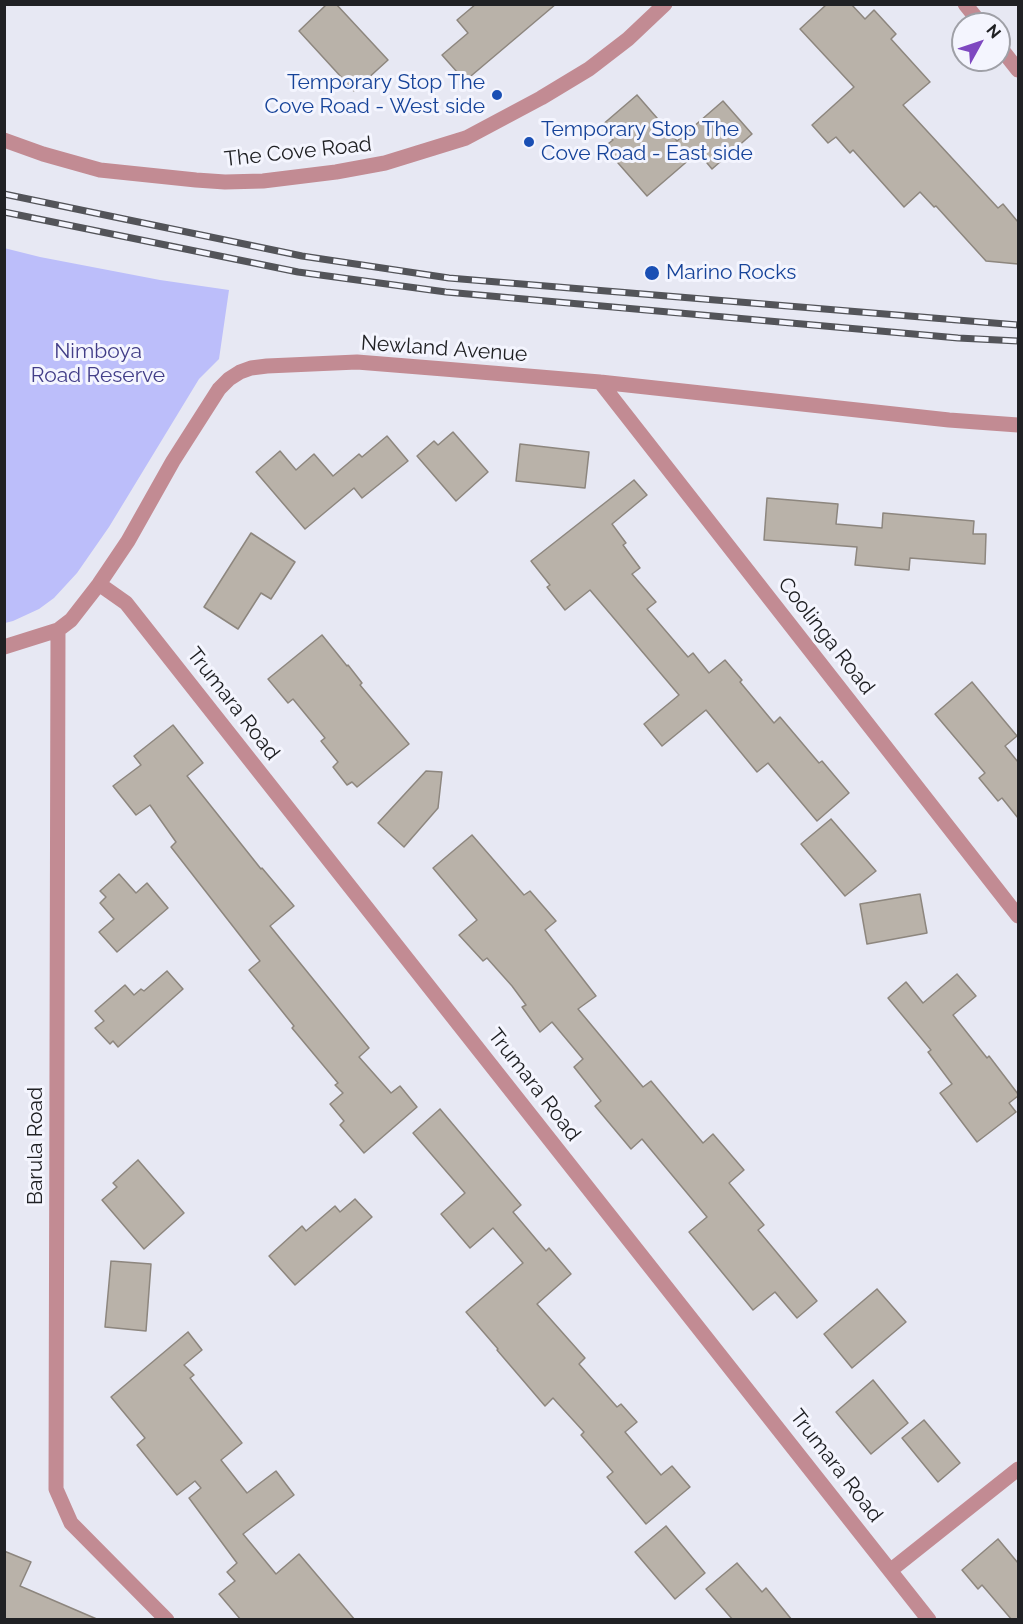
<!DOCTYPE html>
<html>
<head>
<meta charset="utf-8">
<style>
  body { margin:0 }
  #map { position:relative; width:1023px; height:1624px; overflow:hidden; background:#e7e8f3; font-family:Raleway,sans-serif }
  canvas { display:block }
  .frame { position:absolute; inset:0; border:6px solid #202124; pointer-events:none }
  .north { position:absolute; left:951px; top:12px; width:60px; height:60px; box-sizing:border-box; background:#f4f5fe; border:2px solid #9fa0a7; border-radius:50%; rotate:50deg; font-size:16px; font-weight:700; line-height:24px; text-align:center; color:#202124 }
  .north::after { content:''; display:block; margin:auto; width:21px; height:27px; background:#7e48c0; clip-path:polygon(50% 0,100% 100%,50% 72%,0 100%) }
</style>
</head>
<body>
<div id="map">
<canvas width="1023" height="1624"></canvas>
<div class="frame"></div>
<div class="north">N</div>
</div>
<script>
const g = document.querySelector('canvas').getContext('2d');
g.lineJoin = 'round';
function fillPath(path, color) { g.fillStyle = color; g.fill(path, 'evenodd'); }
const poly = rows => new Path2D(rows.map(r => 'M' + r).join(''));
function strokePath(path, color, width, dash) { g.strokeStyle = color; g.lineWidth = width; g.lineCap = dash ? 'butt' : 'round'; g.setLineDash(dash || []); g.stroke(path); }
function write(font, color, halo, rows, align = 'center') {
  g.font = font + ' Raleway,sans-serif'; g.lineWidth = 6; g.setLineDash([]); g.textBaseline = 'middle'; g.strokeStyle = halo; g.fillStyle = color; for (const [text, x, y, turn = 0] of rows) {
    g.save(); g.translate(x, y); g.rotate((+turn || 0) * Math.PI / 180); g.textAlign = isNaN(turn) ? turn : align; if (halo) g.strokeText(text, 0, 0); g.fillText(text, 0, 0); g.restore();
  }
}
const green = poly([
  [4,248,40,257,160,280,229,290,219,359,199,379,109,527,77,573,54,598,39,609,13,621,5,623]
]);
const building = poly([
  [327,4,336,4,388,60,354,91,299,31,327,4],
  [476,4,556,4,465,81,442,55,468,33,457,20,476,4],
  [827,4,851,4,865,19,874,10,896,34,891,39,930,82,903,105,998,208,1003,204,1018,222,1018,264,986,261,936,206,934,207,920,192,904,207,853,150,850,153,836,137,828,143,812,125,854,87,800,29,827,4],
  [637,95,677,141,723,101,752,134,712,169,698,152,647,196,604,147,613,140,601,126,637,95],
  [453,432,488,472,456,501,417,456,434,441,438,445,453,432],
  [387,436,408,461,362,498,354,488,305,529,256,472,280,451,296,470,314,454,333,476,359,454,362,457,387,436],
  [520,444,589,452,585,488,516,481,520,444],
  [634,480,647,495,612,524,626,543,623,545,640,568,632,574,656,602,647,609,688,657,693,653,709,673,725,660,742,680,740,682,774,723,780,717,819,763,822,761,849,793,817,821,768,763,757,772,706,710,662,746,644,724,679,695,590,590,565,610,547,587,550,585,531,561,634,480],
  [767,498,838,504,836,524,882,528,883,513,974,521,973,534,986,534,985,564,910,558,909,570,855,565,857,547,764,540,767,498],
  [251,533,295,562,271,599,261,593,238,629,204,607,251,533],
  [322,635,347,666,348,665,362,683,360,685,409,744,357,787,352,782,347,785,333,767,338,762,321,741,325,738,293,699,288,703,268,679,322,635],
  [972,682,1017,736,1005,746,1018,762,1018,818,1002,798,998,801,979,778,985,773,935,714,972,682],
  [173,725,203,763,187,776,261,869,262,868,294,906,270,926,369,1048,359,1057,391,1093,400,1086,417,1107,364,1153,340,1125,344,1121,330,1104,343,1093,335,1085,338,1083,292,1028,294,1026,249,970,260,961,171,847,176,842,150,805,136,815,113,786,141,765,134,756,173,725],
  [426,771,442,772,438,808,404,847,378,823,426,771],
  [831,819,876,871,845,896,801,844,831,819],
  [472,835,524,895,530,891,556,921,545,930,596,996,578,1009,643,1087,651,1081,703,1143,713,1134,744,1170,729,1183,764,1225,758,1230,817,1301,797,1318,775,1292,753,1310,689,1232,707,1217,642,1139,631,1149,595,1106,601,1101,574,1067,583,1059,552,1022,540,1032,522,1007,526,1005,512,986,487,958,483,961,459,935,477,920,433,868,472,835],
  [119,874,136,893,147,883,168,908,117,952,99,932,114,919,100,903,106,897,100,891,119,874],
  [920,894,927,933,867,944,860,904,920,894],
  [167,971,183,989,118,1047,113,1041,110,1044,95,1028,104,1021,95,1011,125,985,134,995,141,989,144,991,167,971],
  [957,974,976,996,953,1015,987,1058,989,1056,1018,1094,1018,1096,1009,1103,1016,1112,977,1142,940,1093,952,1084,928,1052,931,1050,888,998,906,982,923,1003,957,974],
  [440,1109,521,1205,513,1212,546,1251,549,1248,571,1274,537,1304,585,1358,579,1364,617,1407,621,1404,637,1422,625,1432,661,1475,672,1466,690,1487,646,1524,607,1477,613,1472,581,1435,584,1432,553,1398,545,1406,497,1350,498,1349,466,1312,523,1263,493,1228,470,1248,441,1214,465,1193,413,1133,440,1109],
  [138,1160,184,1213,144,1249,102,1200,117,1187,113,1183,138,1160],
  [355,1199,372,1217,295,1285,269,1256,302,1226,306,1231,335,1206,340,1212,355,1199],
  [111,1261,151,1264,146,1331,105,1327,111,1261],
  [877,1289,906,1322,852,1368,824,1334,877,1289],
  [188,1332,202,1350,184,1365,194,1375,190,1378,242,1443,221,1460,247,1493,276,1471,294,1495,243,1534,276,1574,299,1554,355,1620,241,1620,219,1594,235,1581,227,1572,237,1563,189,1498,201,1488,195,1481,177,1495,137,1445,145,1438,111,1397,188,1332],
  [873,1380,908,1423,871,1454,836,1412,873,1380],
  [924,1420,960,1463,938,1482,902,1438,924,1420],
  [666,1526,705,1573,675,1599,635,1552,666,1526],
  [998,1539,1018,1563,1018,1620,1012,1620,982,1585,978,1589,962,1570,998,1539],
  [4,1551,31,1562,20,1586,99,1620,4,1620,4,1551],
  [737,1563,762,1592,766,1588,792,1620,733,1620,706,1589,737,1563]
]);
const minor = poly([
  [965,4,981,24],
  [999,46,1018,70],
  [4,140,43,154,100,170,196,180,225,182,263,181,336,172,385,163,466,138,541,98,589,69,628,39,665,4],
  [600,382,1018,916],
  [99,584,126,603,929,1620],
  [58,630,56,1489,71,1523,167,1620],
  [4,647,58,630,71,620,99,584,128,541,173,461,219,389,229,379,240,372,251,368,267,366,357,362,444,369,600,382,949,420,1018,425],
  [891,1570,1018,1469]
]);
const rail = poly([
  [4,194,302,256,449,278,1018,325],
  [4,212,298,272,446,292,958,338,1018,341]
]);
const markers = [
  [497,95,6,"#1a4fb4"],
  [529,142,6,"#1a4fb4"],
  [652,273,8,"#1a4fb4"]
];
const transitNames = [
  ["Temporary Stop The",485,83,"right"],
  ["Cove Road - West side",485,107,"right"],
  ["Temporary Stop The",541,130],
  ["Cove Road - East side",541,154],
  ["Marino Rocks",666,273]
];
const streetNames = [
  ["The Cove Road",298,152,-6],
  ["Newland Avenue",444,349,4],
  ["Coolinga Road",826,636,52],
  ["Trumara Road",233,704,52],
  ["Trumara Road",534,1085,52],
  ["Barula Road",36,1146,-90],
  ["Trumara Road",836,1466,52]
];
const parkNames = [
  ["Nimboya",98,352],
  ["Road Reserve",98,376]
];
fillPath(green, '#bcbefa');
fillPath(building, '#b9b2a9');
strokePath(building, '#8d867e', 1.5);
strokePath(minor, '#c28b93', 15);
strokePath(rail, '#535459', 7);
strokePath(rail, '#f4f5fe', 4.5, [14]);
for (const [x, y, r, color] of markers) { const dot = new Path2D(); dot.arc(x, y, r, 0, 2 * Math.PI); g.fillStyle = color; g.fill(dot); strokePath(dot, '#f4f5fe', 2); }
write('21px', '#164399', '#f4f5fe', transitNames, 'left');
write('21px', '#202124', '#f4f5fe', streetNames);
write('21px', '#423e88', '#f4f5fe', parkNames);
</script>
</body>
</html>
